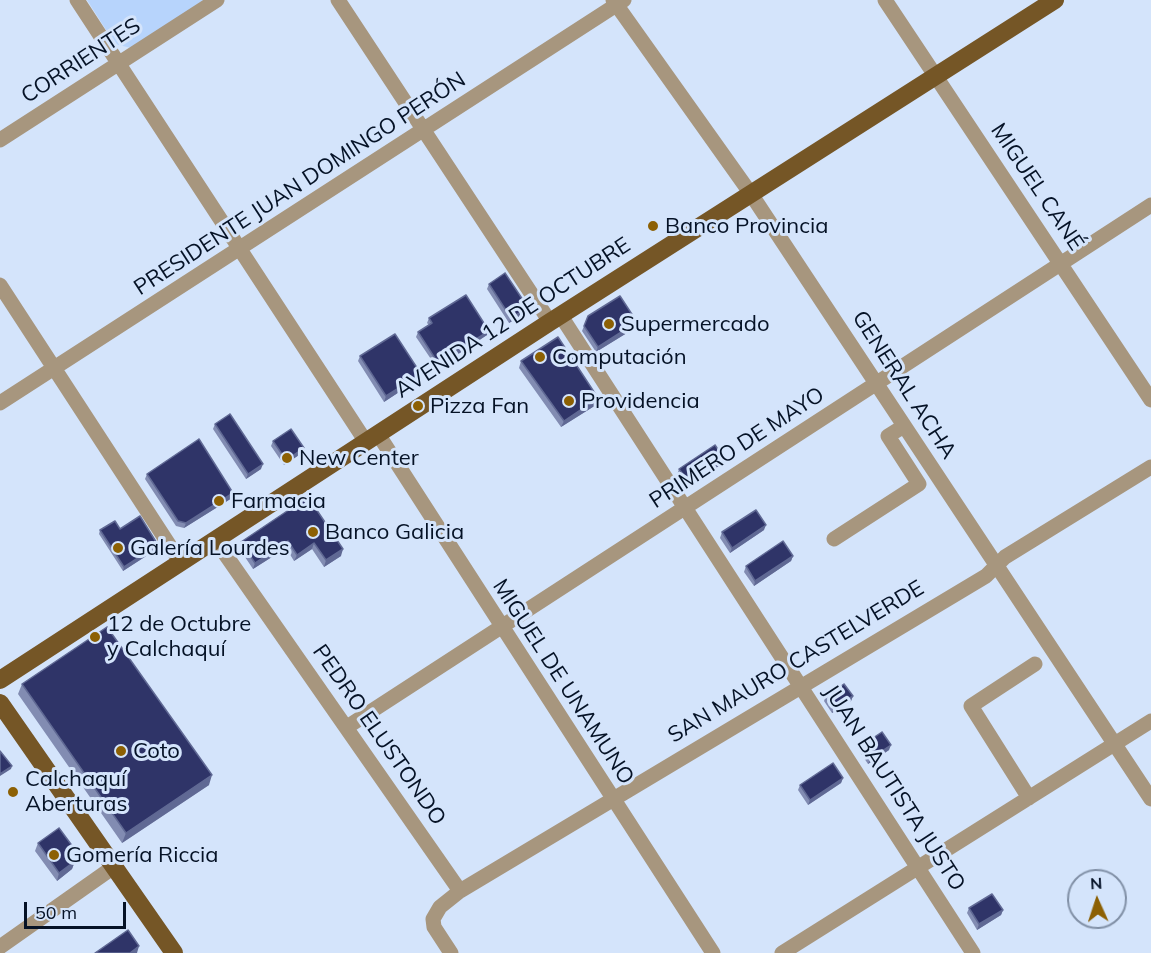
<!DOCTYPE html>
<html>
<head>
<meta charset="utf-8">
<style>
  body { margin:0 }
  #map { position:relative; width:1151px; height:953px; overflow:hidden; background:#d4e4fb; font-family:Mulish,sans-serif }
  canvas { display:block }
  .north { position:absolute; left:1067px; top:869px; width:60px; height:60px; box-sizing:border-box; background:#d4e4fb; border:2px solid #8190a6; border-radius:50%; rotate:357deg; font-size:16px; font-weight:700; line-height:24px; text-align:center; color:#051226 }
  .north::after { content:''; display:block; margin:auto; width:21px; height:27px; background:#8c6004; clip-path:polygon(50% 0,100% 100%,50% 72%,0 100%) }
  .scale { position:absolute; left:24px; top:902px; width:102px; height:27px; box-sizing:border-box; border:3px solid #051226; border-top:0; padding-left:8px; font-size:18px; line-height:21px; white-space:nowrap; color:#051226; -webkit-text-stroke:4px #d4e4fb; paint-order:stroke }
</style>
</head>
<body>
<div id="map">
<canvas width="1151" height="953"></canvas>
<div class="north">N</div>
<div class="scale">50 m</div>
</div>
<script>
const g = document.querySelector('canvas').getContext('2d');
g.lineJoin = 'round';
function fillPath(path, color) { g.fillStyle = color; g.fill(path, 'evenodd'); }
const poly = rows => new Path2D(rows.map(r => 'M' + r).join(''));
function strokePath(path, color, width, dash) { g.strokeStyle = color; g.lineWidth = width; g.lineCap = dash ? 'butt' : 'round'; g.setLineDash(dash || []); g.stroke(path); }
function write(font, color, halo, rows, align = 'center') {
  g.font = font + ' Mulish,sans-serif'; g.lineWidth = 6; g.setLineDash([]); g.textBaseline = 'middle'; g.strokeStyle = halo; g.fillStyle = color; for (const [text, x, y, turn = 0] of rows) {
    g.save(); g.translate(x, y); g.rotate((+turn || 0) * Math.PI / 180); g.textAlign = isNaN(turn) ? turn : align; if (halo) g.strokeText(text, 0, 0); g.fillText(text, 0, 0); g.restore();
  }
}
const green = poly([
  [87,0,205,0,131,48,115,44]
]);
const minor = poly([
  [77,0,366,442],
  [338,0,550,322],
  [613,0,751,194,1151,799],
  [885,0,1151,400],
  [0,140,217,0],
  [0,285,181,563],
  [561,316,973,953],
  [0,403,624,0],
  [378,434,713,953],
  [834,539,919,484,888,436,904,426],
  [216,541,460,891],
  [347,727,1151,205],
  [1029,798,971,706,1035,664],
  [0,947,115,866],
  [451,953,434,927,433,919,440,907,460,891,986,576,1005,557,1151,467],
  [782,953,1151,721]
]);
const major = poly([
  [0,680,550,322,1055,0],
  [0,703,174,953]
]);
const wall = poly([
  [489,284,519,317,509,323,487,289],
  [588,316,635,328,596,352,582,331],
  [429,318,487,335,437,368,416,337,418,332,429,325,427,323],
  [360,356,421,374,419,379,384,402,358,361],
  [521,361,596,405,561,427,519,368],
  [215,424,261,469,246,479,213,429],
  [273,441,302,453,284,465,271,446],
  [722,464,691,484,685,485,677,475,679,469],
  [147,474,233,493,232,498,184,528,176,526,145,479],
  [308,497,341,556,324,567,312,549,294,561,286,548,253,569,239,548,241,542],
  [100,530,157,549,123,571,99,534],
  [764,530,730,553,720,538,722,532],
  [793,556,791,561,754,586,744,572,746,566],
  [22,684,209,785,122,843,18,694],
  [826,696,853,696,851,701,832,713,824,701],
  [861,746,889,750,868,764,860,752],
  [843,778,841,783,808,805,798,790,800,785],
  [38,843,75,861,72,869,57,881,35,851],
  [969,908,1003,910,1001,915,977,930,967,913]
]);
const shadedWall = poly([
  [521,312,519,317,509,323,511,318],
  [637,322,635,328,596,352,598,347],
  [489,331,487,335,437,368,438,363],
  [421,374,419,379,384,402,386,396],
  [598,398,596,405,561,427,564,421],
  [304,448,302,453,284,465,286,460],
  [724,458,722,464,691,484,685,485,687,479],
  [263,464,261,469,246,479,248,474],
  [233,493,232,498,184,528,186,523],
  [766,525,764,530,730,553,732,548],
  [288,541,286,548,253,569,255,563],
  [314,543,312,549,294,561,297,555],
  [158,545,157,549,123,571,124,567],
  [343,549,341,556,324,567,326,560],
  [793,556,791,561,754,586,755,581],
  [853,696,851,701,832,713,834,708],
  [891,745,889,750,868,764,870,759],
  [12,766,11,769,0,776,0,774],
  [212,775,209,785,122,843,126,833],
  [843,778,841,783,808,805,810,800],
  [75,861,72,869,57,881,59,873],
  [1003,910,1001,915,977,930,979,924],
  [139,946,137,953,130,953]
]);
const building = poly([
  [505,273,523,300,521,312,511,318,489,284,505,273],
  [466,295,489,331,438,363,418,332,432,323,429,318,466,295],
  [620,296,637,322,598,347,584,326,588,316,620,296],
  [395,334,421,374,386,396,360,356,395,334],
  [558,337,598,398,564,421,521,361,558,337],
  [230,414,263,464,248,474,215,424,230,414],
  [291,429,304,448,286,460,273,441,291,429],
  [199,439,233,493,186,523,178,521,147,474,199,439],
  [715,445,724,458,693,479,687,479,679,469,715,445],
  [308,497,343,549,326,560,314,543,297,555,288,541,255,563,241,542,308,497],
  [756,510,766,525,732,548,722,532,756,510],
  [140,516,158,545,124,567,100,530,115,521,120,529,140,516],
  [783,541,793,556,755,581,746,566,783,541],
  [107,627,212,775,126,833,22,684,107,627],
  [844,684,853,696,834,708,826,696,844,684],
  [882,732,891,745,870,759,861,746,882,732],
  [0,751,12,766,0,774,0,751],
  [833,763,843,778,810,800,800,785,833,763],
  [59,828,76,851,75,861,59,873,38,843,59,828],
  [992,894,1003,910,979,924,969,908,992,894],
  [128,930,139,946,130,953,95,953,128,930]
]);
const markers = [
  [653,226,6,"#8c6004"],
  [609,324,6,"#8c6004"],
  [540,357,6,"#8c6004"],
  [569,401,6,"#8c6004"],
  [418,406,6,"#8c6004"],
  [287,458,6,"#8c6004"],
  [219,501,6,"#8c6004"],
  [313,532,6,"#8c6004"],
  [118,548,6,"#8c6004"],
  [95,637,6,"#8c6004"],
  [121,751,6,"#8c6004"],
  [13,792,6,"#8c6004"],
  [54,855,6,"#8c6004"]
];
const streetNames = [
  ["CORRIENTES",81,61,-33],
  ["PRESIDENTE JUAN DOMINGO PERÓN",300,184,-33],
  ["MIGUEL CANÉ",1037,187,56],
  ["AVENIDA 12 DE OCTUBRE",513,318,-33],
  ["GENERAL ACHA",904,385,57],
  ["PRIMERO DE MAYO",737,448,-33],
  ["SAN MAURO CASTELVERDE",796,662,-31],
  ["MIGUEL DE UNAMUNO",563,682,57],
  ["PEDRO ELUSTONDO",379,735,55],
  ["JUAN BAUTISTA JUSTO",894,788,57]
];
const poiNames = [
  ["Banco Provincia",665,226],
  ["Supermercado",621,324],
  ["Computación",552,357],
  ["Providencia",581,401],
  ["Pizza Fan",430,406],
  ["New Center",299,458],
  ["Farmacia",231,501],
  ["Banco Galicia",325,532],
  ["Galería Lourdes",130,548],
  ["12 de Octubre",107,624],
  ["y Calchaquí",107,649],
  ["Coto",133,751],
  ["Calchaquí",25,779],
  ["Aberturas",25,804],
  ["Gomería Riccia",66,855]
];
fillPath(green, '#b7d4fc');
strokePath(minor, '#a7967e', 15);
strokePath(major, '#755626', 18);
fillPath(wall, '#828cb2');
fillPath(shadedWall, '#606994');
fillPath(building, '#2f3468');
strokePath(building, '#606994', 1.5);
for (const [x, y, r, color] of markers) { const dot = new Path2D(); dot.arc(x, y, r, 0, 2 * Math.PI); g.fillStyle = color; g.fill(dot); strokePath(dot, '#d4e4fb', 2); }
write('22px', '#051226', '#d4e4fb', streetNames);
write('22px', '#051226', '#d4e4fb', poiNames, 'left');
</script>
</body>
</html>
